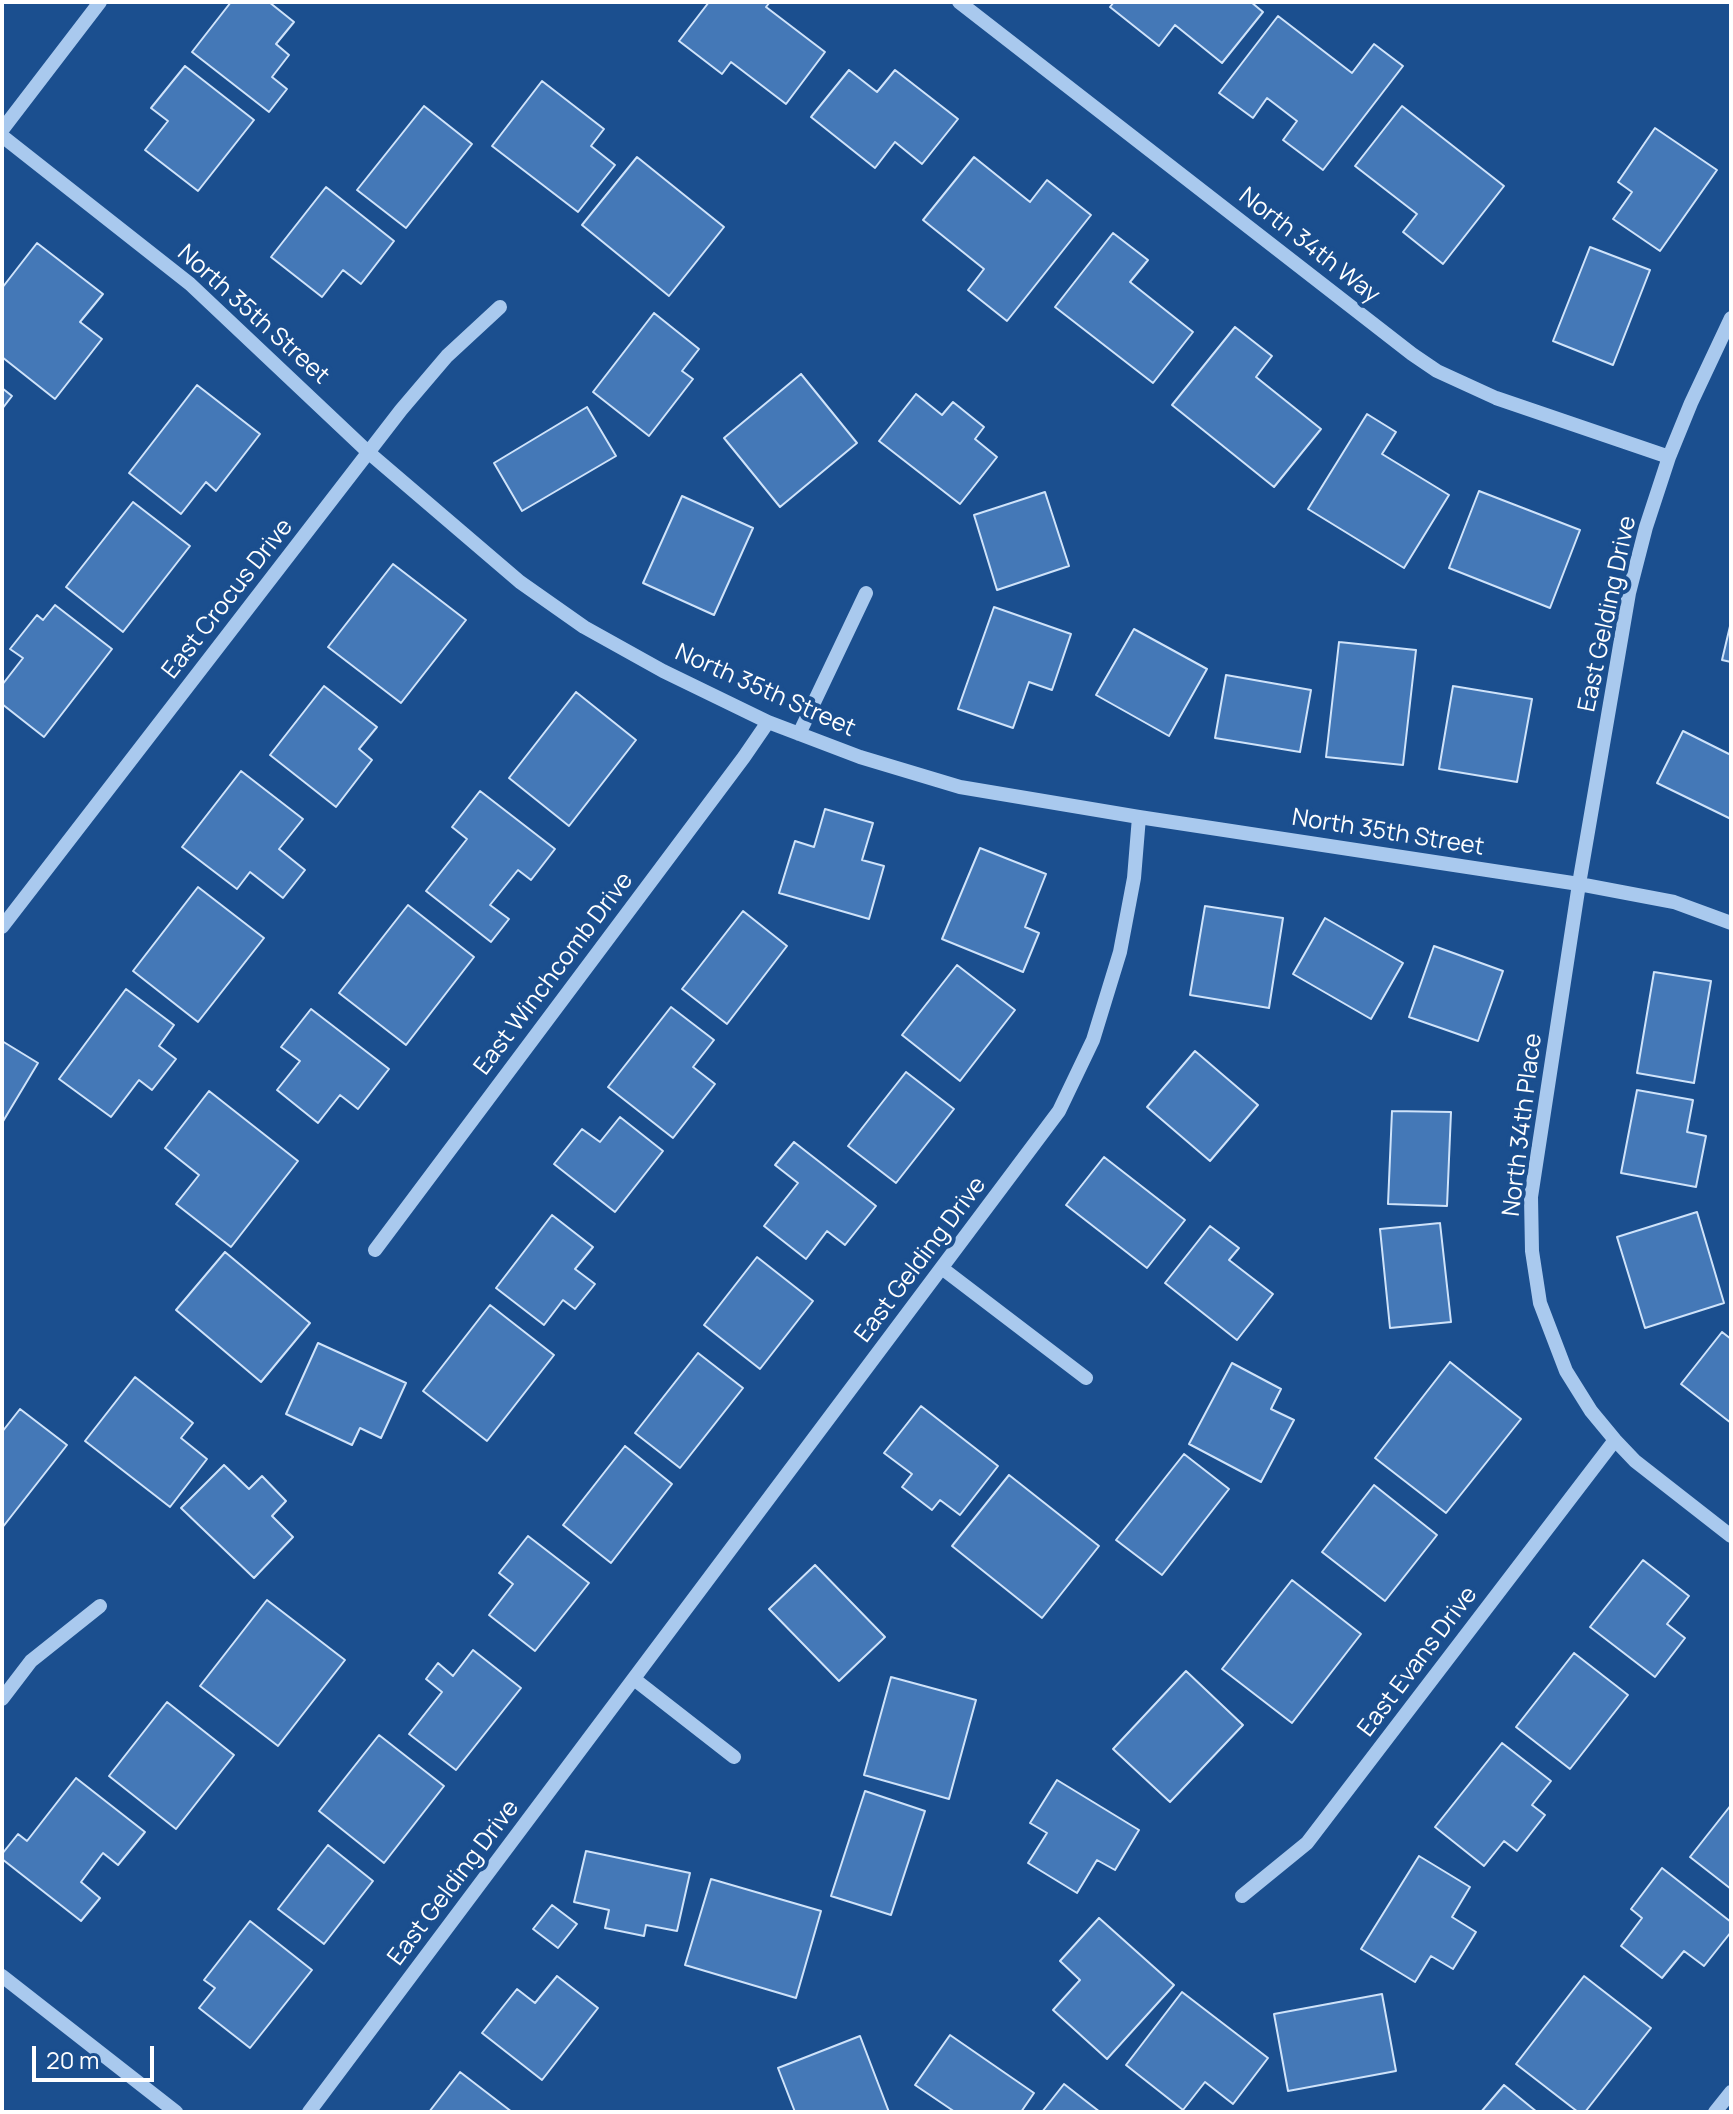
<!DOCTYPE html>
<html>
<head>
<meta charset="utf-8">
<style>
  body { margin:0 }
  #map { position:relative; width:1733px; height:2114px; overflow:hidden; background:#1b4f8f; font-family:Manrope,sans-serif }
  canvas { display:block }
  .frame { position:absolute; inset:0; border:4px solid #fff; pointer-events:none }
  .scale { position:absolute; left:32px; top:2046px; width:122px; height:36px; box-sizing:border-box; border:4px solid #fff; border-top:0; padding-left:10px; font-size:24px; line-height:28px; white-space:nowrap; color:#fff; -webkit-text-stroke:6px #1b4f8f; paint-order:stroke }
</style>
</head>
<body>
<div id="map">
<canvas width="1733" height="2114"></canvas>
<div class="frame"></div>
<div class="scale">20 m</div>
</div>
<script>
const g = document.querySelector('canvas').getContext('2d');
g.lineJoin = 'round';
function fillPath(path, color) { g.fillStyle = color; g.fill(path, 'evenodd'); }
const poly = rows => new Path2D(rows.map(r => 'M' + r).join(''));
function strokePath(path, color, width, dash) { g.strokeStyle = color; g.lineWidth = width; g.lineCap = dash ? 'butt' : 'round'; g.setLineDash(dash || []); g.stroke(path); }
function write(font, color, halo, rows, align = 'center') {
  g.font = font + ' Manrope,sans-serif'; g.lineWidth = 8; g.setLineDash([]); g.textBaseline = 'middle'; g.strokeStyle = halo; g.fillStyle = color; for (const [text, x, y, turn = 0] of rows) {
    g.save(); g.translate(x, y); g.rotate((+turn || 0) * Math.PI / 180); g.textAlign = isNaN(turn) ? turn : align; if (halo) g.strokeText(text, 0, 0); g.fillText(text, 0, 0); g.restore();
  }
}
const building = poly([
  [231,2,269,2,294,22,276,44,289,55,272,77,287,89,269,112,192,52,231,2],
  [709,2,770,2,766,7,825,52,786,104,731,62,722,74,679,41,709,2],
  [1114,2,1251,2,1263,12,1222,63,1175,25,1159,46,1110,7,1114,2],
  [1278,16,1352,73,1374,44,1403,66,1323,170,1283,140,1297,121,1267,98,1253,118,1219,93,1278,16],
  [185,66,254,120,198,191,145,150,168,121,151,108,185,66],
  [849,70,877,92,895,70,958,119,922,164,895,142,875,168,811,117,849,70],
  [542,81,604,129,591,146,615,165,578,212,492,146,542,81],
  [424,106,472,144,406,228,357,190,424,106],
  [1402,106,1504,186,1443,264,1403,232,1417,214,1355,166,1402,106],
  [1655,128,1717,170,1660,251,1613,219,1632,192,1618,182,1655,128],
  [637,157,724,227,669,296,582,225,637,157],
  [974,157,1030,202,1047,180,1091,215,1007,321,968,290,984,269,923,220,974,157],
  [326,187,394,241,361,284,343,270,322,297,271,257,326,187],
  [1113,233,1148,260,1130,282,1193,332,1153,383,1055,307,1113,233],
  [37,243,103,294,80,322,102,339,55,399,2,357,2,288,37,243],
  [1590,247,1650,270,1613,365,1553,341,1590,247],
  [654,313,699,349,682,371,693,379,649,436,593,392,654,313],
  [1235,327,1272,356,1256,377,1321,429,1274,487,1172,405,1235,327],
  [801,374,857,443,780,507,724,438,801,374],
  [197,385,260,434,216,491,206,482,181,514,129,473,197,385],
  [2,388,12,396,2,409,2,388],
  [916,394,942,415,953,402,984,427,975,439,997,457,960,504,879,441,916,394],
  [587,407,616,456,522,511,494,463,587,407],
  [1367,414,1396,432,1382,454,1449,495,1404,568,1308,509,1367,414],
  [1479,491,1580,530,1550,608,1449,568,1479,491],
  [1045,492,1069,566,997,590,974,515,1045,492],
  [682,496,753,528,714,615,643,583,682,496],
  [133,502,190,546,123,632,66,587,133,502],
  [393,564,466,620,401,703,328,647,393,564],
  [55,605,112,649,44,737,2,704,2,685,23,658,10,649,37,615,43,620,55,605],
  [994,607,1071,634,1052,690,1029,682,1013,728,958,709,994,607],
  [1731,622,1731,662,1722,660,1731,622],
  [1134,629,1207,669,1169,736,1096,695,1134,629],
  [1339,642,1416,650,1403,765,1326,757,1339,642],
  [1226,675,1311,690,1300,752,1215,738,1226,675],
  [324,686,377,727,359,749,372,760,336,807,270,755,324,686],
  [1453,686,1532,699,1517,782,1439,769,1453,686],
  [576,692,636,740,569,826,509,778,576,692],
  [1683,731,1731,755,1731,819,1657,783,1683,731],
  [241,771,303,819,279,849,305,870,283,898,250,872,237,889,182,847,241,771],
  [480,791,555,849,531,880,518,870,490,905,509,919,491,942,426,891,467,839,452,827,480,791],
  [825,809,873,823,862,860,884,866,869,919,779,893,795,841,814,847,825,809],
  [980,848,1046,874,1025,927,1039,933,1023,972,942,939,980,848],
  [198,887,264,938,198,1022,133,971,198,887],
  [408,905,474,957,406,1045,339,993,408,905],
  [1205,906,1283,918,1269,1008,1190,995,1205,906],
  [743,911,787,946,727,1024,682,989,743,911],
  [1325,918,1403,963,1371,1019,1293,974,1325,918],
  [1434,946,1503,971,1478,1041,1409,1017,1434,946],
  [957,965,1015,1010,960,1081,902,1035,957,965],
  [1654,972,1711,981,1694,1083,1637,1073,1654,972],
  [126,989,174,1025,159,1046,176,1059,152,1090,139,1080,111,1117,59,1079,126,989],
  [671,1007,714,1040,693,1067,715,1084,673,1138,608,1087,671,1007],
  [311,1009,389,1069,358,1109,340,1095,318,1123,277,1090,300,1061,281,1047,311,1009],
  [2,1041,38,1063,2,1123,2,1041],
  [1195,1051,1258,1105,1210,1161,1147,1107,1195,1051],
  [906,1072,954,1109,896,1183,848,1146,906,1072],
  [1637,1090,1693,1100,1687,1132,1706,1136,1696,1187,1621,1173,1637,1090],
  [209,1091,298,1161,231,1247,176,1204,199,1175,165,1148,209,1091],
  [1392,1111,1451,1112,1447,1206,1388,1204,1392,1111],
  [620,1117,663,1151,615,1212,554,1164,582,1129,600,1142,620,1117],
  [794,1142,876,1206,845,1245,827,1231,806,1259,764,1226,798,1183,775,1165,794,1142],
  [1104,1157,1185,1220,1147,1268,1066,1205,1104,1157],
  [1697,1212,1724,1303,1645,1328,1617,1237,1697,1212],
  [552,1215,593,1247,575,1269,595,1284,575,1309,563,1300,544,1325,496,1288,552,1215],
  [1440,1223,1451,1322,1390,1328,1380,1229,1440,1223],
  [1210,1226,1239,1248,1229,1260,1273,1294,1237,1340,1165,1283,1210,1226],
  [225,1252,310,1323,261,1382,176,1310,225,1252],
  [757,1257,813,1301,760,1369,704,1325,757,1257],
  [490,1305,554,1355,487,1441,423,1391,490,1305],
  [1722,1332,1731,1339,1731,1423,1681,1384,1722,1332],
  [318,1343,406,1383,381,1438,360,1428,352,1445,286,1414,318,1343],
  [698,1353,743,1388,680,1468,635,1433,698,1353],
  [1450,1362,1521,1419,1446,1513,1375,1458,1450,1362],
  [1232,1363,1281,1389,1271,1409,1294,1420,1261,1482,1189,1444,1232,1363],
  [135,1377,193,1423,181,1438,207,1459,170,1507,85,1441,135,1377],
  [921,1406,998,1466,960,1515,940,1500,932,1510,902,1487,912,1474,884,1453,921,1406],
  [20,1409,67,1445,2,1528,2,1432,20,1409],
  [625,1446,672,1484,611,1563,563,1525,625,1446],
  [1184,1454,1229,1489,1162,1575,1116,1540,1184,1454],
  [224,1465,249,1489,262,1476,286,1501,272,1516,293,1537,254,1578,181,1508,224,1465],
  [1009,1475,1099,1546,1042,1618,952,1546,1009,1475],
  [1374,1485,1437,1535,1385,1601,1322,1552,1374,1485],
  [528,1536,589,1583,535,1651,489,1615,513,1584,499,1573,528,1536],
  [1643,1560,1689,1596,1667,1624,1685,1638,1655,1677,1590,1627,1643,1560],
  [815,1565,885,1637,839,1681,769,1609,815,1565],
  [1292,1580,1361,1634,1292,1723,1222,1669,1292,1580],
  [267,1600,345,1660,278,1746,200,1686,267,1600],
  [473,1650,521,1688,456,1770,409,1734,442,1692,426,1679,438,1663,453,1676,473,1650],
  [1574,1653,1628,1695,1570,1769,1516,1727,1574,1653],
  [1186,1671,1243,1725,1170,1802,1113,1749,1186,1671],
  [891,1677,976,1700,949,1799,864,1775,891,1677],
  [167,1702,234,1755,176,1829,109,1776,167,1702],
  [379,1735,444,1786,384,1863,319,1811,379,1735],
  [1502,1743,1551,1781,1532,1805,1545,1815,1517,1851,1504,1841,1484,1866,1435,1827,1502,1743],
  [76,1778,145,1832,118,1865,103,1853,81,1882,100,1898,81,1921,2,1859,2,1854,18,1834,27,1841,76,1778],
  [1057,1780,1139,1830,1115,1870,1097,1860,1077,1893,1028,1863,1047,1833,1030,1823,1057,1780],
  [865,1791,925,1811,891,1915,831,1896,865,1791],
  [1731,1805,1731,1889,1690,1857,1731,1805],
  [328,1845,373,1881,324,1944,278,1909,328,1845],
  [586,1851,690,1873,677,1931,646,1925,644,1936,605,1928,609,1910,574,1902,586,1851],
  [1419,1856,1470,1887,1452,1917,1476,1932,1453,1969,1431,1956,1415,1982,1361,1949,1419,1856],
  [1662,1868,1731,1922,1731,1932,1704,1966,1684,1951,1662,1978,1621,1946,1642,1918,1631,1909,1662,1868],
  [711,1879,821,1911,796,1998,685,1965,711,1879],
  [552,1905,577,1924,558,1948,533,1929,552,1905],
  [1099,1918,1174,1985,1107,2059,1053,2010,1080,1980,1060,1961,1099,1918],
  [250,1921,312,1970,250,2048,199,2008,215,1988,204,1980,250,1921],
  [557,1976,598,2008,542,2080,482,2033,517,1989,535,2003,557,1976],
  [1584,1976,1651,2028,1585,2112,1578,2112,1516,2064,1584,1976],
  [1182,1992,1268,2058,1233,2104,1205,2082,1183,2110,1126,2065,1182,1992],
  [1382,1994,1396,2071,1288,2091,1274,2014,1382,1994],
  [950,2035,1034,2093,1021,2112,955,2112,915,2085,950,2035],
  [860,2036,889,2112,795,2112,778,2068,860,2036],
  [460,2072,512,2112,429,2112,460,2072],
  [1064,2084,1100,2112,1042,2112,1064,2084],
  [1504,2085,1537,2112,1481,2112,1504,2085]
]);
const minor = poly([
  [959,2,1412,354,1437,371,1496,398,1669,457],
  [2,130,100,2],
  [2,136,190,284,368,452,520,582,584,627,663,671,768,722,860,757,960,787,1139,817,1579,884,1674,902,1731,923],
  [1731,318,1691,403,1669,457,1646,527,1629,593,1579,884,1531,1197,1532,1251,1540,1303,1566,1371,1591,1411,1615,1440,1635,1461,1731,1536],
  [799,734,866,593],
  [2,927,401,410,447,356,500,307],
  [375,1250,744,757,768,722],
  [943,1269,1086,1378],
  [634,1679,734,1757],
  [2,1699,31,1661,100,1606],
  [1242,1896,1307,1843,1615,1440],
  [2,1976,176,2112],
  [309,2112,1059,1111,1093,1040,1120,952,1134,878,1139,817],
  [1715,2112,1731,2092]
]);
const streetNames = [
  ["North 34th Way",1309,246,38],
  ["North 35th Street",253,315,42],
  ["East Crocus Drive",228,599,-52],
  ["East Gelding Drive",1608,614,-78],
  ["North 35th Street",765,691,24],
  ["North 35th Street",1388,833,9],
  ["East Winchcomb Drive",554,974,-53],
  ["North 34th Place",1523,1125,-83],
  ["East Gelding Drive",921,1260,-53],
  ["East Evans Drive",1418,1662,-53],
  ["East Gelding Drive",454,1883,-53]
];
fillPath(building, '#4478b7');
strokePath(building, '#cfe3fa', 2);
strokePath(minor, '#a9c9ee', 14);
write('24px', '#fff', '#1b4f8f', streetNames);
</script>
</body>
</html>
